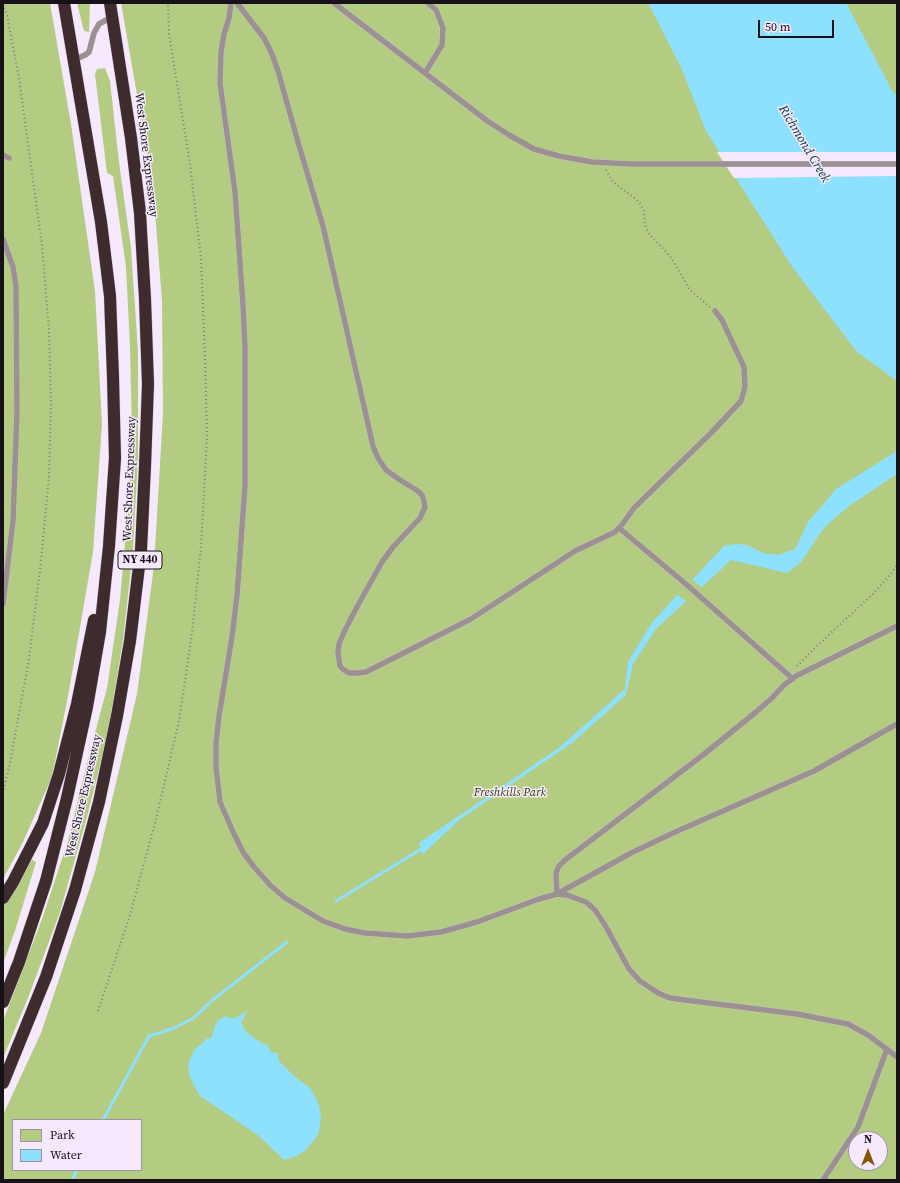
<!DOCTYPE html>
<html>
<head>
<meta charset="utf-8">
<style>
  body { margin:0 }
  #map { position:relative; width:900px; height:1183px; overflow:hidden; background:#f6e9fd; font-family:"Source Serif 4",serif }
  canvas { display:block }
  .frame { position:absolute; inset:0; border:4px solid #161218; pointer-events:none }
  .legend { position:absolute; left:12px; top:1119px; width:130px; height:52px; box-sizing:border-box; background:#f6e9fd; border:1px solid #9c93a1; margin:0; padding:5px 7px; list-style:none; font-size:12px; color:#161218 }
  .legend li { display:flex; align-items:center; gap:8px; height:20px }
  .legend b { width:20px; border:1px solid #9c93a1 }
  .north { position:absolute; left:848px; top:1131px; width:40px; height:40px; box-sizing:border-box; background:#f6e9fd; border:1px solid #9c93a1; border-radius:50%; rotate:0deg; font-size:11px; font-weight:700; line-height:16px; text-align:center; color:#161218 }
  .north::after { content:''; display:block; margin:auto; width:14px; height:18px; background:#885300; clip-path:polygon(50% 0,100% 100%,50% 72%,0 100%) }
  .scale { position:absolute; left:758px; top:20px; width:76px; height:18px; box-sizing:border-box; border:2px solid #161218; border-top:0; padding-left:5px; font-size:12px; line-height:14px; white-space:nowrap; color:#161218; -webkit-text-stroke:3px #f6e9fd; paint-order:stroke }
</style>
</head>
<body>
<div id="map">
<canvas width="900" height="1183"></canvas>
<div class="frame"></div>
<ul class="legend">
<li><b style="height:11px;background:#b4cc81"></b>Park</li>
<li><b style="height:11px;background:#8de0fe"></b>Water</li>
</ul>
<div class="north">N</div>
<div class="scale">50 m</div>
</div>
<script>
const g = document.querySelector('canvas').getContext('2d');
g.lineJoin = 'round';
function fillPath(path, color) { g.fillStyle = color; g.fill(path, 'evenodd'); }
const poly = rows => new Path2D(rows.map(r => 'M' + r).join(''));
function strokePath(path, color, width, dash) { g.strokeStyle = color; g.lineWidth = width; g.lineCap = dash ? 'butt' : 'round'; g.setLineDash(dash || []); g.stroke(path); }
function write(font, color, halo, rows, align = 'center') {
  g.font = font + ' "Source Serif 4",serif'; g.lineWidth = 3; g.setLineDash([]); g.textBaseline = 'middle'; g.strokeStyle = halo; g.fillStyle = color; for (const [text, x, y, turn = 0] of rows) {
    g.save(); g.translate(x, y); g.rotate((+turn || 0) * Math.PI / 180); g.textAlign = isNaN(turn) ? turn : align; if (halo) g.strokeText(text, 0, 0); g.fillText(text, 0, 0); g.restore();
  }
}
const green = poly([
  [3,3,50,3,71,124,95,291,102,424,93,552,69,691,52,777,23,842,3,879],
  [77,3,90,3,89,32,84,31],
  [121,3,897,3,897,1180,3,1180,3,1115,41,1033,95,872,137,694,154,566,163,413,162,301,153,186],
  [13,1120,141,1120,141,1170,13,1170],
  [856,1139,880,1139,880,1163,856,1163],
  [105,68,110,81,119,162,131,248,138,351,138,456,133,550,123,640,108,733,87,817,60,912,28,998,3,1058,3,1021,42,919,68,841,87,763,107,688,120,600,129,497,132,437,130,346,126,267,113,176,107,173,95,74,97,69],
  [31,859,36,862,15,931,3,963,3,906]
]);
const water = poly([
  [648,3,846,3,894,94,897,94,897,381,857,352,793,268,706,131,681,67],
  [897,451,897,474,849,506,836,517,823,529,801,562,787,573,731,560,702,587,692,580,724,546,736,544,747,545,763,553,778,555,795,549,808,522,836,489],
  [677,595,686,601,656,629,633,664,626,695,572,743,459,820,423,854,421,852,421,849,419,843,560,747,625,689,628,662,651,624],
  [247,1011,241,1023,246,1032,260,1042,267,1045,272,1053,277,1052,279,1061,294,1076,311,1089,319,1105,321,1119,318,1135,306,1150,297,1156,284,1160,259,1136,200,1096,190,1078,188,1064,195,1049,203,1043,206,1039,211,1038,217,1021,226,1016,234,1019]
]);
const pier = poly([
  [717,152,897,152,897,176,734,178]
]);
const stream = poly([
  [336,901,423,848],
  [103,1120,149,1036,172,1029,192,1019,214,999,287,942],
  [72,1180,77,1170]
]);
const path = poly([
  [3,4,7,16,19,78,42,245,49,330,51,403,49,477,40,570,29,659,10,763,3,792],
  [606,170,613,182,637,200,641,205,644,212,645,225,649,234,670,256,690,290,710,307],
  [797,666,820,643,873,594,890,575,897,565],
  [98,1011,130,915,155,823,179,721,192,633,201,547,207,436,205,357,201,258,190,164,169,34,168,3]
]);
const lane = poly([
  [231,3,229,18,224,34,221,52,220,83,235,192,243,305,245,347,245,486,237,595,232,637,219,716,216,743,216,767,220,802,234,834,243,852,254,867,270,885,285,898,323,921,345,929,365,933,407,936,441,932,477,922,539,899,557,894,567,895,586,902,595,910,605,925,629,969,640,981,658,993,670,998,685,1000,797,1014,848,1024,868,1035,897,1057],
  [237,3,264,38,272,54,278,71,298,142,323,226,373,446,378,458,386,470,400,480,418,491,422,495,424,501,425,507,420,518,393,547,382,562,358,605,344,632,339,644,338,653,340,666,344,670,349,673,357,673,366,672,471,619,575,551,615,532,621,526,634,508,711,433,741,401,745,387,744,367,722,320,715,311],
  [334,3,486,120,509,135,534,149,559,156,592,162,632,164,897,164],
  [74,60,85,55,89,52,94,33,99,24,108,19,112,19],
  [425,73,442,45,443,28,436,10,428,3],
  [3,155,9,158],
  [3,239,13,267,16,286,17,412,13,521,3,604],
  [619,528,687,585,793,679],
  [897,626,796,676,784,685,772,698,756,712,703,755,565,860,559,866,556,873,557,894,631,853,673,833,814,771,897,724],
  [823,1180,858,1127,887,1049]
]);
const highway = poly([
  [3,898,13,882,43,823,59,774,77,704,94,620],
  [3,1002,19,962,46,881,67,798,87,707,100,632,109,546,115,458,113,377,110,296,101,222,64,3],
  [3,1083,46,977,75,890,99,802,117,716,130,641,141,550,145,466,148,384,145,299,140,213,131,138,110,3]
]);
const shields = [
  [140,560,44]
];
const shieldNames = [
  ["NY 440",140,560]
];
const streetNames = [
  ["West Shore Expressway",146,155,83],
  ["West Shore Expressway",130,479,-88],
  ["West Shore Expressway",84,796,-77]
];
const parkNames = [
  ["Freshkills Park",510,793]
];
const waterNames = [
  ["Richmond Creek",804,144,59]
];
fillPath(green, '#b4cc81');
fillPath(water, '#8de0fe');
fillPath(pier, '#f6e9fd');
strokePath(stream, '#8de0fe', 3);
strokePath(lane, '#d2c7d8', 6);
strokePath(highway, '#d2c7d8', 13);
strokePath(path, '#817986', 2, [1, 3]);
strokePath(lane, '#9b9092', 5.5);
strokePath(highway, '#3e2b2e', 12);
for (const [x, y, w] of shields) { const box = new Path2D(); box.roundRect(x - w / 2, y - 9, w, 18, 3); g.fillStyle = '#f6e9fd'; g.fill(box); strokePath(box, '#161218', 1); }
write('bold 11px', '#161218', null, shieldNames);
write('12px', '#161218', '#f6e9fd', streetNames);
write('italic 12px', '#324201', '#f6e9fd', parkNames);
write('italic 13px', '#043948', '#f6e9fd', waterNames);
</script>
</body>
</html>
